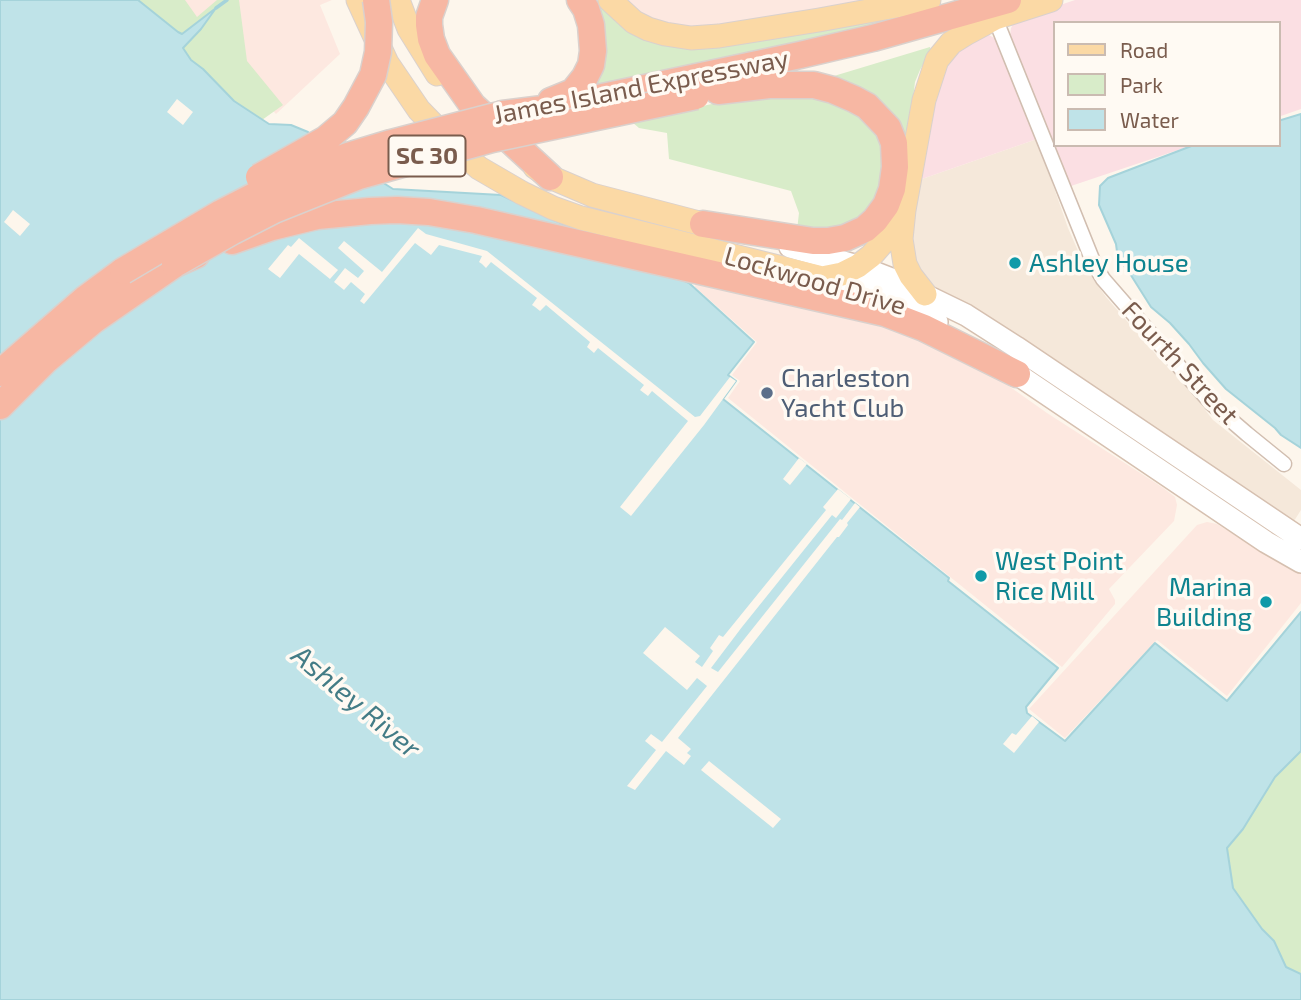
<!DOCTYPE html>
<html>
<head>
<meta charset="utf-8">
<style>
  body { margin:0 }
  #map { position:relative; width:1301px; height:1000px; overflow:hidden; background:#fdf6ec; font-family:"Exo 2",sans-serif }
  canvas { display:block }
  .legend { position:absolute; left:1053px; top:21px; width:228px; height:126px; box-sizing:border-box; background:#fffaf3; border:2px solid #cabbb1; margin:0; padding:9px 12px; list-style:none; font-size:21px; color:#7a5c4d }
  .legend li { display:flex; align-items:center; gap:14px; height:35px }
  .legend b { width:35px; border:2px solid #cabbb1 }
</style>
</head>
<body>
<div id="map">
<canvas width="1301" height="1000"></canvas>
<ul class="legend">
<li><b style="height:9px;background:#fbd9a5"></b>Road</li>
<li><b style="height:19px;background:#d8ecc9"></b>Park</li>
<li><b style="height:19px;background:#bfe3e8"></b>Water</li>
</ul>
</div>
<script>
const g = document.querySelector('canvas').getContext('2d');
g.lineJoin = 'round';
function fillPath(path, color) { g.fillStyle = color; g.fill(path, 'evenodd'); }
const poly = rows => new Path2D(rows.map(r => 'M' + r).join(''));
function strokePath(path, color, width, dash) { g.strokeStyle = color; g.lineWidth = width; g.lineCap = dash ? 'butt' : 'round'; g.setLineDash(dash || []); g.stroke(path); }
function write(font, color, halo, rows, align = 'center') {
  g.font = font + ' "Exo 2",sans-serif'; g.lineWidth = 7; g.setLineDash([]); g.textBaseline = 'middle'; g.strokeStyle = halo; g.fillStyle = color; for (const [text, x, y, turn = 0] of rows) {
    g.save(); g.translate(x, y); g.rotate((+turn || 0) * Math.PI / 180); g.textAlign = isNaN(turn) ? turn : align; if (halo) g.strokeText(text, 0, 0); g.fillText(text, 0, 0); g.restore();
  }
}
const residential = poly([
  [1037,139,1068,228,1086,269,1106,297,1153,351,1189,389,1213,420,1301,490,1301,510,1294,521,1078,378,979,310,951,297,926,281,910,253,916,181]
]);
const commercial = poly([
  [174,0,332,0,320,5,340,54,276,114,212,47],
  [616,0,865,0,859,4,845,9,671,30],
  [697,278,861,310,972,360,1047,413,1162,487,1175,497,1177,505,1174,521,1109,589,1115,600,1115,604,1062,667,728,398,740,381,732,375,757,342,695,287],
  [1207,522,1217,524,1272,558,1301,573,1301,603,1227,696,1157,640,1065,738,1029,709,1197,525]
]);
const medical = poly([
  [1075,0,1301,0,1301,109,1278,117,1278,23,1054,23,1054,145,1193,145,1068,187,1010,36,1011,28,1015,20],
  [989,35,996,39,1037,139,916,181,939,70,955,52,976,38]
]);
const green = poly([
  [138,0,185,0,197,17,217,0,239,0,247,61,283,105,262,120,234,101,203,69,191,60,183,48,201,29,214,11,182,34,178,32],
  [598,1,617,18,656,39,957,4,895,21,588,89,592,6],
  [930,47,931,50,920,70,915,82,907,146,824,79],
  [803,94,842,101,879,132,887,160,874,205,843,231,797,230,799,213,791,191,669,159,667,133,639,128,632,122,734,99],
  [1301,751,1301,1000,1118,881,1274,777]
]);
const water = poly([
  [0,0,138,0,178,32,182,34,216,8,201,29,183,48,191,60,203,69,234,101,269,124,291,125,308,132,336,153,393,189,501,195,689,283,754,342,728,375,736,381,723,399,949,578,948,581,1058,668,1026,707,1027,713,1065,741,1155,643,1227,701,1301,612,1301,751,1275,777,1243,829,1227,848,1233,888,1262,929,1274,941,1286,967,1301,974,1301,1000,0,1000,0,0],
  [1301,114,1301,448,1281,435,1275,428,1226,389,1203,363,1189,344,1170,323,1151,307,1127,269,1118,259,1116,244,1099,205,1100,186,1108,178,1194,145,1278,145,1278,121,1301,114]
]);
const pier = poly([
  [177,99,193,112,183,125,167,112],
  [13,210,30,224,20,236,4,222],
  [418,228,426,234,487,251,695,417,700,416,730,377,736,381,704,425,631,516,620,507,688,421,652,391,648,396,640,390,644,385,598,348,594,353,587,347,590,342,546,305,540,311,535,307,532,305,537,298,491,262,486,268,482,264,479,262,482,256,439,245,431,255,415,243,364,304,360,301,365,294,351,282,344,290,334,282,345,268,358,278,364,271,338,248,344,241,382,272],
  [299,238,338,270,330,279,299,254,280,278,268,269,288,245,291,247],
  [799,458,807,464,790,485,783,479],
  [838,489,851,499,836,518,832,515,742,627,711,668,718,672,840,519,842,520,855,503,860,507,847,523,848,525,839,537,837,537,678,738,691,749,687,753,691,756,684,765,666,751,635,790,627,786,656,750,645,741,651,734,662,742,707,686,697,678,687,690,643,653,665,627,700,656,695,662,702,667,713,651,710,648,719,635,723,637,826,510,823,507],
  [1032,716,1039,722,1014,753,1003,744,1012,733,1016,735],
  [709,761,781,819,773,828,701,770]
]);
const stream = poly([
  [216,8,227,0]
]);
const minor = poly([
  [995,18,1094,264,1103,279,1211,403,1247,434,1284,464]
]);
const secondary = poly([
  [790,247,858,266,894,280,966,315,1016,347,1301,539],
  [822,278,879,294,937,322],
  [1005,366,1266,542,1301,562]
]);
const primary = poly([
  [358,0,387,63,419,110,459,151,479,168,522,193,553,208,581,218,822,278,842,274,858,266,871,256,892,232,904,210],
  [398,0,409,29,437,74],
  [610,0,634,22,648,29,665,34,691,38,719,36,819,20,929,0],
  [535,167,550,177,592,195,703,224],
  [925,294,911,276,905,264,901,239,904,210,924,100,937,60,951,43,967,33,995,18,1051,0]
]);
const motorway = poly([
  [435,0,429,17,429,25,431,39,437,55,473,106,550,177],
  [551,101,573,92,585,77,591,65,593,51,591,25,586,9,580,0],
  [503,114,551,108,800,55,873,38,1008,0],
  [703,224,813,241,828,241,845,238,865,229,875,220,886,205,892,189,895,167,894,143,888,128,867,106,854,99,833,90,814,85,769,85,718,91],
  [232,241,272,227,317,216,370,211,397,210,429,212,476,220,885,313,924,328,1017,374],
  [0,373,85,299,123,271],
  [0,406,45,361,94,320,175,264,196,255]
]);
const motorwayBridge = poly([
  [259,177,326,139,345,123,356,107,373,75,378,52,379,22,376,0],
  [175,264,233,231,274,210,359,176,492,139,696,96],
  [123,271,221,213,262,192,303,173,348,156,391,143,503,114]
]);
const markers = [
  [1015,263,7,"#0f9aa8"],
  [767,393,7,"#5c6f8a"],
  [981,576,7,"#0f9aa8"],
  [1266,602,7,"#0f9aa8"]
];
const shields = [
  [427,156,77]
];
const shieldNames = [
  ["SC 30",427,156]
];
const streetNames = [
  ["James Island Expressway",641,87,-11],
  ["Lockwood Drive",815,281,16],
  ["Fourth Street",1180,363,47]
];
const cultureNames = [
  ["Ashley House",1029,263],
  ["West Point",995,561],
  ["Rice Mill",995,591],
  ["Marina",1252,587,"right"],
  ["Building",1252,617,"right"]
];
const serviceNames = [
  ["Charleston",781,378],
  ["Yacht Club",781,408]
];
const waterNames = [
  ["Ashley River",356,702,40]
];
fillPath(residential, '#f5e8da');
fillPath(commercial, '#fde8e0');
fillPath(medical, '#fbdfe3');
fillPath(green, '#d8ecc9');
fillPath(water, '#bfe3e8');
strokePath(water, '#a5d3da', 2);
fillPath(pier, '#fdf6ec');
strokePath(stream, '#a5d3da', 3.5);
strokePath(minor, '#d1beb0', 17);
strokePath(secondary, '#d6c0b0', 24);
strokePath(primary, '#dad1cd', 25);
strokePath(motorway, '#dad1cd', 29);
strokePath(minor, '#fff', 14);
strokePath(secondary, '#fff', 21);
strokePath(primary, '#fbd9a5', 23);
strokePath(motorway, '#f7b7a3', 26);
strokePath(motorwayBridge, '#dad1cd', 29, []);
strokePath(motorwayBridge, '#f7b7a3', 26);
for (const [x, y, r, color] of markers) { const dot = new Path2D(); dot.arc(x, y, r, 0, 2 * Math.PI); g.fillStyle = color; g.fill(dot); strokePath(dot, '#fffaf3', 2.5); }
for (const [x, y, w] of shields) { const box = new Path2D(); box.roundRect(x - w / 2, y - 20.5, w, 41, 5); g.fillStyle = '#fffaf3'; g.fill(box); strokePath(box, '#7a5c4d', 2); }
write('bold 24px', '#7a5c4d', null, shieldNames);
write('26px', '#7a5c4d', '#fffaf3', streetNames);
write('26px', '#0d838f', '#fffaf3', cultureNames, 'left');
write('26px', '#4e5e75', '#fffaf3', serviceNames, 'left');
write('italic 28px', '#437c86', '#fffaf3', waterNames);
</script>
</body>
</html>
